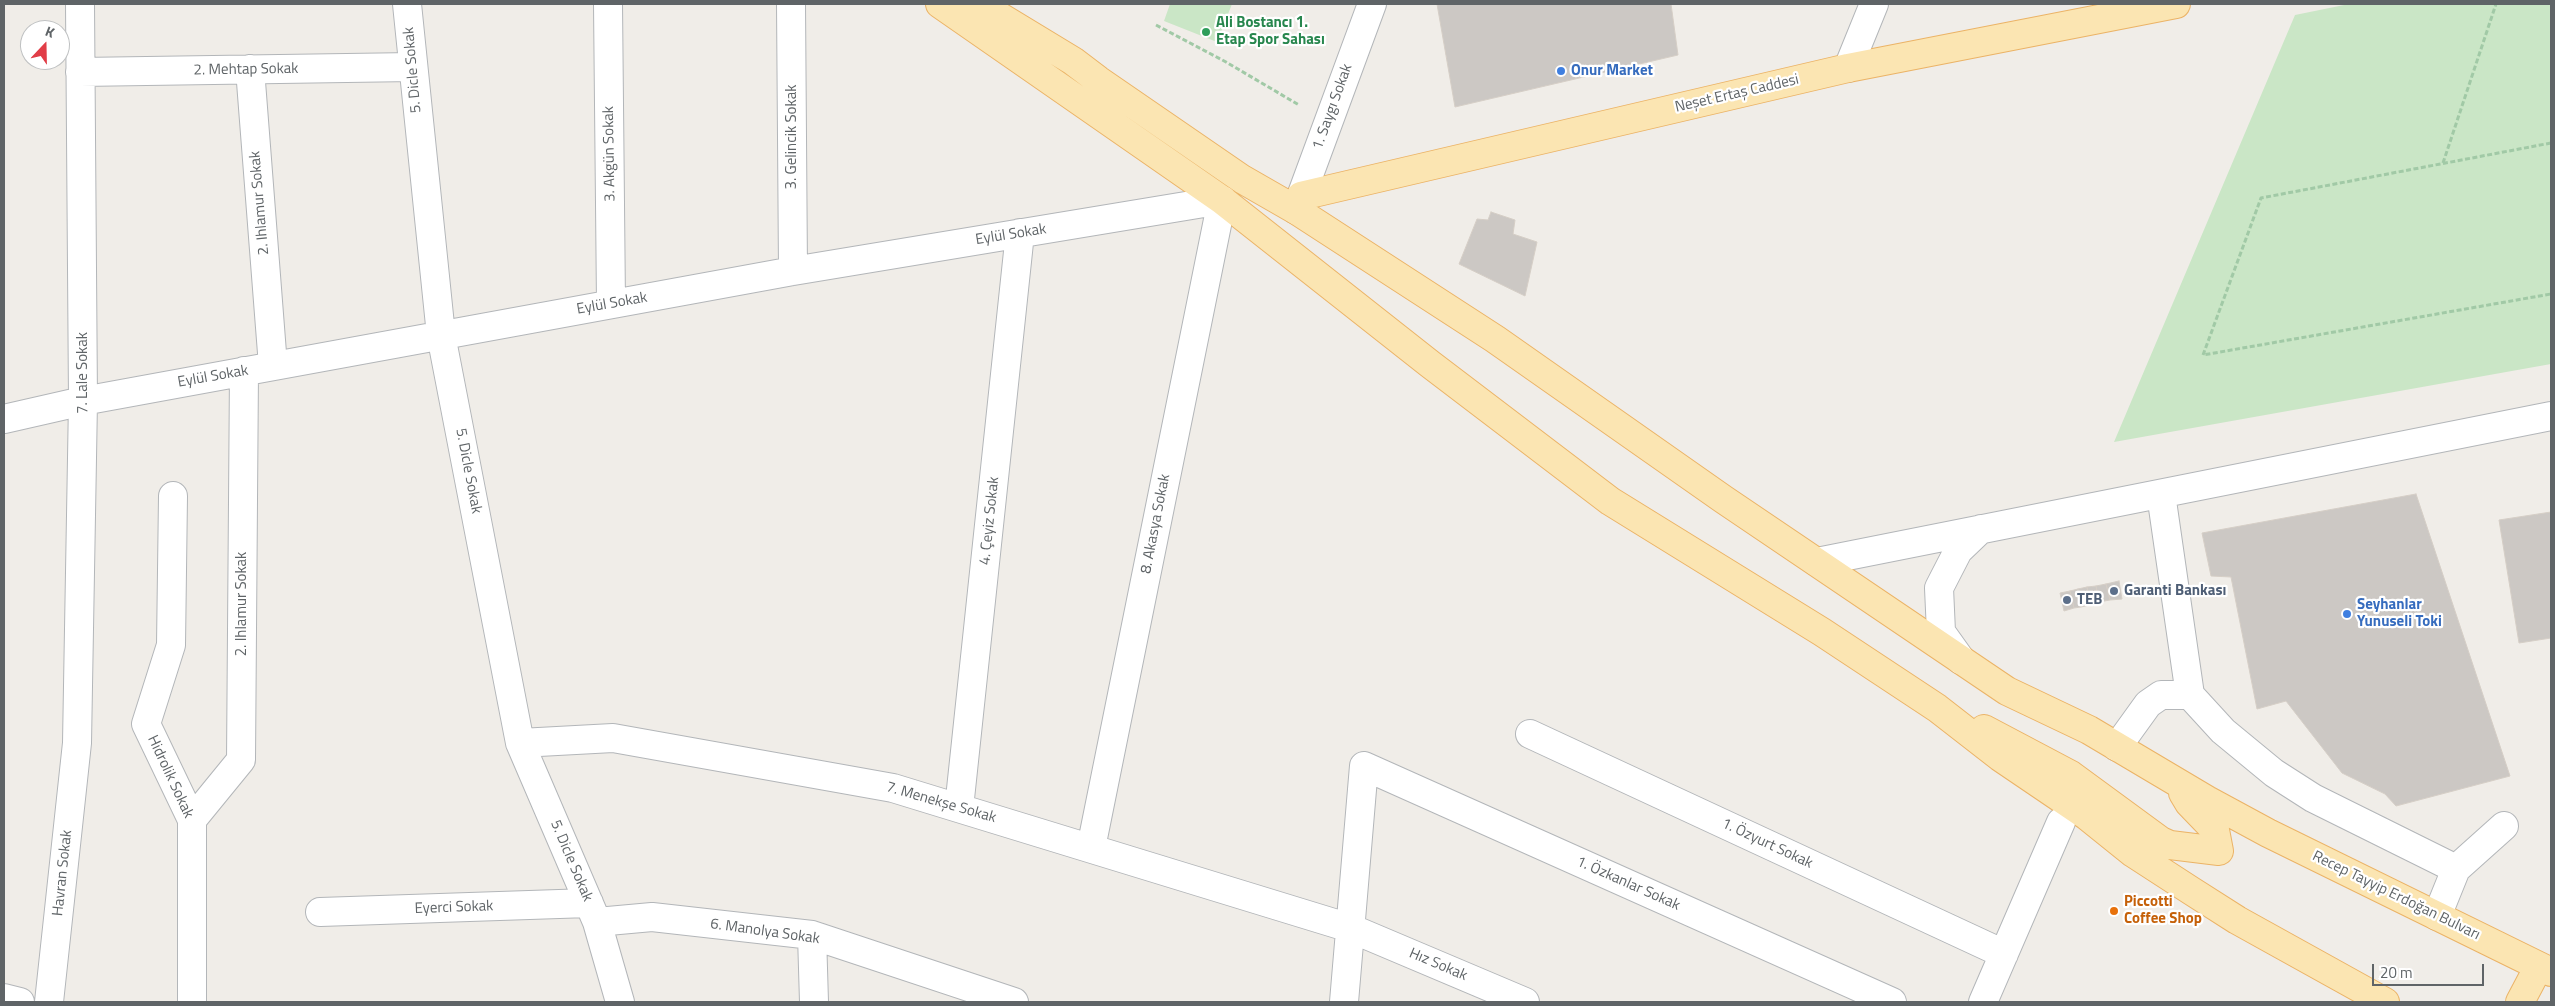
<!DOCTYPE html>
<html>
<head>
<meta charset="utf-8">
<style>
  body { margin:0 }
  #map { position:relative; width:2555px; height:1006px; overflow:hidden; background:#f0ede8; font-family:"Titillium Web",sans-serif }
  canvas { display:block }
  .frame { position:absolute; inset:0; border:5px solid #5f6467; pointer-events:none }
  .north { position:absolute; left:20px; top:20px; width:50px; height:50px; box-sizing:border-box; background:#fff; border:1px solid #bfc1c2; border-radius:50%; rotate:21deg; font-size:14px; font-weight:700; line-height:20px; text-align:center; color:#5f6467 }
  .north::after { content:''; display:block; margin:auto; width:18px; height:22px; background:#e13d47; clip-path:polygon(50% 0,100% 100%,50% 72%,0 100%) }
  .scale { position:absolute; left:2372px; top:964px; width:112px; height:22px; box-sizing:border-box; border:2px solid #5f6467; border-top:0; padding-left:6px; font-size:15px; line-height:18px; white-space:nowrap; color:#5f6467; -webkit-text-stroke:4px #fff; paint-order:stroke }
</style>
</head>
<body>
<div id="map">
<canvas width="2555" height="1006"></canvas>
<div class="frame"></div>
<div class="north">K</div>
<div class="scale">20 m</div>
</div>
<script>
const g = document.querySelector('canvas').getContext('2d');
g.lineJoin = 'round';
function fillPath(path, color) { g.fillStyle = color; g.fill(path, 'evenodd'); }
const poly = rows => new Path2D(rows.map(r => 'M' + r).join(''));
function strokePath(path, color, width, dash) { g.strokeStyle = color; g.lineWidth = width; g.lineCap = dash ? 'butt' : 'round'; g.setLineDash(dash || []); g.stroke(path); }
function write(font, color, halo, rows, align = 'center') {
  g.font = font + ' "Titillium Web",sans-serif'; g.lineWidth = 4.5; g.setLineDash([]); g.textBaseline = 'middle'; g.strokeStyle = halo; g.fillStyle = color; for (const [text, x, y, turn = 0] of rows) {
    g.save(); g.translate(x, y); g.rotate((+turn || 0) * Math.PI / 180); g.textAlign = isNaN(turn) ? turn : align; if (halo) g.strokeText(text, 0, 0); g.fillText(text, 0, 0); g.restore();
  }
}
const green = poly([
  [1170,4,1232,4,1217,42,1164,21],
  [2349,4,2551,4,2551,364,2114,442,2295,15]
]);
const building = poly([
  [1437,4,1671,4,1678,55,1455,107,1437,4],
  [1491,212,1515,220,1513,234,1537,242,1525,296,1459,264,1477,219,1488,220,1491,212],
  [2416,494,2510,776,2396,806,2385,794,2342,773,2286,701,2257,709,2231,577,2211,576,2202,533,2416,494],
  [2551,512,2551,638,2519,643,2499,520,2551,512],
  [2119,581,2122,599,2110,600,2106,584,2119,581],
  [2106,584,2110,600,2099,602,2096,586,2106,584],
  [2096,586,2099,602,2090,605,2087,587,2096,586],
  [2087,587,2090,605,2081,607,2078,589,2087,587],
  [2078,589,2081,607,2074,608,2070,591,2078,589],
  [2070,591,2074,608,2064,611,2060,593,2070,591]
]);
const path = poly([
  [1156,25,1226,62,1299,105],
  [2551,143,2261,198,2203,355,2551,294],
  [2443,163,2496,4]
]);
const minor = poly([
  [407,4,441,335,520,743,597,922,620,1002],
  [608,4,611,304],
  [791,4,793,271],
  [1848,68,1874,4],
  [250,69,273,366],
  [80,72,413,67],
  [1296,210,1372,4],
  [4,419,83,401,793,271,1222,200,1091,848],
  [2161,494,2190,695],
  [173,496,171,645,146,724,192,820,192,1002],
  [1817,562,2551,416],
  [1961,660,1941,632,1939,588,1958,551,1981,529],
  [1530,734,2004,954],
  [520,743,613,738,893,788,1350,928,1525,1002],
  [2117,747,2148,704,2161,695,2190,695,2223,731,2274,773,2313,798,2456,869,2504,826],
  [959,808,1020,233],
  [192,820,241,760,244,371],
  [320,912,589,903],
  [2437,916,2456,869],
  [597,922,652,917,812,935,1014,1002],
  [812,935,814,1002],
  [4,998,20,1002],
  [49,1002,77,743,83,401,80,4],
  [1344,1002,1364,766,1892,1002],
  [1983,1002,2061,822]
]);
const major = poly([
  [940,4,1222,200,1430,364,1610,501,1822,632,1937,708,2000,757,2087,816,2133,853,2190,890,2237,920,2385,1002],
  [979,4,1073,61,1098,80,1242,179,1296,210,1495,339,1723,499,2007,691,2089,730,2207,800,2268,833,2551,972],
  [1301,196,1848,68,2176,4],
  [1984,729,2071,775,2161,841,2170,845,2219,851,2215,830,2189,803,2183,793],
  [2520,1002,2539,966]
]);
const markers = [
  [1206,32,5,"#2e9e5b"],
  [1561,71,5,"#3f7fe0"],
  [2114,591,5,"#5c6f8a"],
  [2067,600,5,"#5c6f8a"],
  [2347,614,5,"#3f7fe0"],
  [2114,911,5,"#e8710a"]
];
const leisureNames = [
  ["Ali Bostancı 1.",1216,23],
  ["Etap Spor Sahası",1216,40]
];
const streetNames = [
  ["2. Mehtap Sokak",246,70,-1],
  ["5. Dicle Sokak",413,70,-95],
  ["Neşet Ertaş Caddesi",1737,94,-13],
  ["1. Saygı Sokak",1333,107,-70],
  ["3. Gelincik Sokak",792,137,-90],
  ["3. Akgün Sokak",610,154,-91],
  ["2. Ihlamur Sokak",260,203,-95],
  ["Eylül Sokak",1011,235,-9],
  ["Eylül Sokak",612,304,-10],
  ["7. Lale Sokak",83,373,-90],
  ["Eylül Sokak",213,377,-10],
  ["5. Dicle Sokak",468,471,79],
  ["4. Çeyiz Sokak",990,521,-84],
  ["8. Akasya Sokak",1156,524,-79],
  ["2. Ihlamur Sokak",242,604,-90],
  ["Hidrolik Sokak",170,777,65],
  ["7. Menekşe Sokak",941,803,16],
  ["1. Özyurt Sokak",1767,844,25],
  ["5. Dicle Sokak",571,861,67],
  ["Havran Sokak",63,873,-84],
  ["1. Özkanlar Sokak",1628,884,24],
  ["Recep Tayyip Erdoğan Bulvarı",2396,896,26],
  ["Eyerci Sokak",454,908,-2],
  ["6. Manolya Sokak",765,932,8],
  ["Hız Sokak",1438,965,23]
];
const shopNames = [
  ["Onur Market",1571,71],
  ["Seyhanlar",2357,605],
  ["Yunuseli Toki",2357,622]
];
const serviceNames = [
  ["Garanti Bankası",2124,591],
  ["TEB",2077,600]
];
const foodNames = [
  ["Piccotti",2124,902],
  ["Coffee Shop",2124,919]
];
fillPath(green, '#cae6c6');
fillPath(building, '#ccc8c4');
strokePath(building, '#d5cec6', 1);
strokePath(minor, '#b3b6b9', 30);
strokePath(major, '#ebb366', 30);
strokePath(path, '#a1c9a6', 3, [5, 2.5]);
strokePath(minor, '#fff', 28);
strokePath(major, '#fbe5b2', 28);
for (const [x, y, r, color] of markers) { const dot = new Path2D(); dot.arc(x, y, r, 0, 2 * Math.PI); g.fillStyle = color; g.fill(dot); strokePath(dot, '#fff', 2); }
write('bold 15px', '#27864d', '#fff', leisureNames, 'left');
write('15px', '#5f6467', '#fff', streetNames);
write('bold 15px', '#366cbe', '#fff', shopNames, 'left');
write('bold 15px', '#4e5e75', '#fff', serviceNames, 'left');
write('bold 15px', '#c56008', '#fff', foodNames, 'left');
</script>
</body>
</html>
